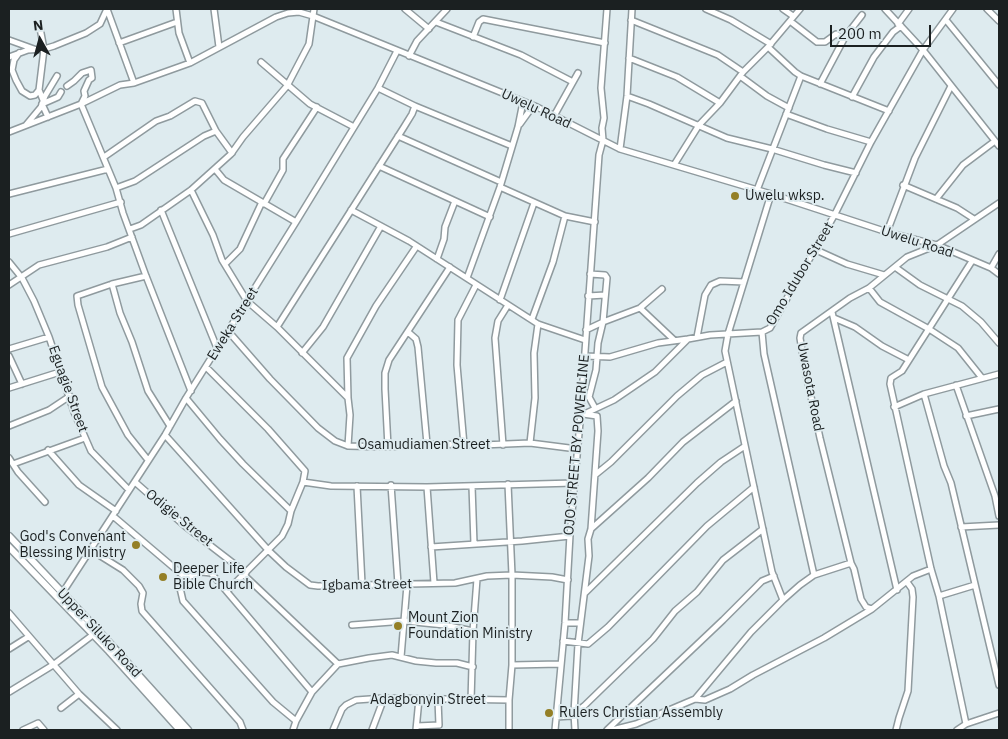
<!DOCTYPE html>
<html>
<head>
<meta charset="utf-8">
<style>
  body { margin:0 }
  #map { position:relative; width:1008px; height:739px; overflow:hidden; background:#deebef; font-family:"IBM Plex Sans",sans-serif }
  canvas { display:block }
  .frame { position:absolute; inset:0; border:10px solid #1b2021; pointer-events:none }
  .north { position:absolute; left:15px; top:15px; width:50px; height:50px; -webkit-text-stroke:4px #deebef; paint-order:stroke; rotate:353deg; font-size:14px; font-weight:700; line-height:20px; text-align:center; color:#1b2021 }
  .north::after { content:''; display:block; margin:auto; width:18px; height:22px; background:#1b2021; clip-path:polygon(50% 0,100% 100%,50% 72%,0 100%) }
  .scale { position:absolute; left:830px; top:25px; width:101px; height:22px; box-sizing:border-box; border:2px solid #1b2021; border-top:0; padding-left:6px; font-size:15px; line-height:18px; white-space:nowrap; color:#1b2021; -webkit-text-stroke:4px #deebef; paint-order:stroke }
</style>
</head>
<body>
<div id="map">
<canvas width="1008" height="739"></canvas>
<div class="frame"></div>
<div class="north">N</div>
<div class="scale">200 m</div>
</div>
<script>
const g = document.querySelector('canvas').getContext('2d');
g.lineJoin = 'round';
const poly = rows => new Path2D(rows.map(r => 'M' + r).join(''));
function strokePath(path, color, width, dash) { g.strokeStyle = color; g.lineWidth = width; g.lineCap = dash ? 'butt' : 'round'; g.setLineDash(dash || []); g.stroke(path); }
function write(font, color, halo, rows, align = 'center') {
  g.font = font + ' "IBM Plex Sans",sans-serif'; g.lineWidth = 4; g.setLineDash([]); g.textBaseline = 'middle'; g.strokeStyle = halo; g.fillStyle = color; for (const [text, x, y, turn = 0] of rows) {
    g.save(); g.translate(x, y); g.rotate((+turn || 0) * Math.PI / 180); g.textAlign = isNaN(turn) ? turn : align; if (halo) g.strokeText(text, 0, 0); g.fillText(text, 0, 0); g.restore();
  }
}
const minor = poly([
  [107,9,134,83],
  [176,9,179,33,190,63],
  [214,9,219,47],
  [405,9,429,29],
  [706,9,731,20,771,44],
  [783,9,793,16],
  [885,9,923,50,999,146],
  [987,9,999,21],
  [631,20,718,55,743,72],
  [946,20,999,85],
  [790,21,817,42,825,42,836,34,844,39],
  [436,22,521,55,573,82],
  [898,24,909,9],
  [473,37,479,22,483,19,605,43],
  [9,40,34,49],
  [119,43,177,22],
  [768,47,795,72,801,76,889,111],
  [19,53,14,60,12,70,16,80,22,91,30,96,35,95,39,90,43,100],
  [409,56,417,41,447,9],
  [9,57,28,50,44,49,54,46,86,33,100,24,107,9],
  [629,58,677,77,720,103],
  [261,62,310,104,354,127],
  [740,76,767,96,789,108],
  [820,84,845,37,862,15],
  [67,86,74,81,82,73,91,70,92,78,89,80,84,91,85,96,81,104,116,188,123,213,146,276,191,391],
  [378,88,415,106],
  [39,90,44,49,40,28],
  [627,96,649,104,727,138,772,149,824,165,856,173],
  [852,97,874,57,893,32,901,26],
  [786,114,827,129,871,142],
  [554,116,578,73],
  [48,117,42,104,58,97,61,92],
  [520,124,533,106],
  [26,125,41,107,45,96,57,76],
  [9,132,81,104,120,85,134,83,190,63,276,17,288,13,299,12,313,16,537,107,620,149,771,194,887,232,937,245,991,268,999,274],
  [398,136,501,182],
  [620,149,627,96,632,9],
  [104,157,156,121,170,116,195,101,202,103,216,131,232,153],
  [674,165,699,125,720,103,743,72,768,47,800,9],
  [379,166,490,217],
  [215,169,224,180,296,222],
  [903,185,957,208,974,219],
  [500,187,565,216,595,222],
  [116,188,135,181,204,136,216,131],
  [191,190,213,235,222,260,247,301,277,327,348,398,350,415,348,446],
  [757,190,801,76],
  [9,194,108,169],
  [771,194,728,334,725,351,772,572,783,600],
  [936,199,963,165,995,141],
  [264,204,283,170,283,159,317,107],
  [161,210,217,348],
  [351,210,409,241,538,324,585,340],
  [130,229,141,225,191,190,231,154,243,137,287,86,309,44,314,9],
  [887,232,915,158,951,86],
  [9,234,121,202],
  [814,249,847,264,884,275],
  [437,259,444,239,445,227,455,201],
  [9,262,22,278,34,301,49,337,74,412,91,451,129,490],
  [225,264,240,249,262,202],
  [895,267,920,285,962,306,981,322,999,343],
  [991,268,999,254],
  [590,274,605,275,607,278,603,322,598,343,596,370,589,397,595,408],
  [146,276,112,284,77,296,78,305,102,387,128,435,148,460],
  [467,278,500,187,518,127,523,102],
  [112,284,120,313,132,342,148,391,170,426],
  [9,285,39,265,107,247,132,237],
  [869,288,880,302,929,329,958,348,982,378],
  [588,296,605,295],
  [500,300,534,203],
  [640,308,674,340],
  [832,312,897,590],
  [834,318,855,327,882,346,909,360,972,261],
  [532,319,553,262,565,216],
  [277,327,404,127,412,114,415,106,512,146],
  [586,330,603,322,640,308,662,289],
  [228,331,270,379,318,428,335,441,348,446,388,447,427,444,482,445,530,443,577,449],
  [408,332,416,339,418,347,427,444],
  [762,332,764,354,814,575],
  [697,337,705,295,711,285,720,281,744,282],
  [9,349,49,337],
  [302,353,323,327,381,226],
  [9,356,22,384],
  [585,356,610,357,658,343,688,339],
  [909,360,902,371,891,378,890,384,931,569,939,596,966,724],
  [206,367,268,429,305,471,303,482,291,511,288,524,282,536,227,591],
  [956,385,995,496,999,516],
  [9,388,60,372],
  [924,394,944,466,951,483,999,685],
  [186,398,220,439,243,464,291,511],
  [348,398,347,358,376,306,416,247],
  [894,407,924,394,999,374],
  [580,416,614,400,655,372,688,339,710,335,762,332,770,328,835,214,871,142,923,50,953,9],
  [966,416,999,409],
  [9,426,49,410,70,396],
  [165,435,269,551,286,567,310,585,318,586,455,583,487,576,512,575,552,577,568,580],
  [530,443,535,398,534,353,538,324],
  [464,445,457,365,458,320,476,285],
  [503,445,495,338,498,321,508,305],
  [388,447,385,389,385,373,389,360,450,267],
  [48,450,79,485,116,511],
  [9,458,18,472,45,502],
  [13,464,85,438],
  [595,475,611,462,677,396,702,375,727,362],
  [135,482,185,526,246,573],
  [303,482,331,486,427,487,574,483],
  [508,484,512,575,512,665,509,700,509,730],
  [391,485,398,584],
  [357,486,362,584],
  [472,486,474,544],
  [427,487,434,583],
  [113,516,186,578,202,572,211,573,312,692],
  [961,527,999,525],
  [591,529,648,478,683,442,736,401],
  [431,547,522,541,570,536],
  [91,550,123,570,139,586,143,593,141,604,142,611,240,722,243,730],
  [244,575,338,664],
  [186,578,180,588,183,601,273,702,296,721],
  [585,593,697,483,721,462,745,446],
  [61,595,165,435,186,398,296,222,378,88,397,51],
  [939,596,975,585],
  [872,609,866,607,861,599,854,569,851,563,820,438,805,369,800,338,801,333,850,298,869,288,907,257,937,245,999,203],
  [9,613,79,694,117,730],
  [565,623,580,623],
  [352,625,405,621,444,625,473,631],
  [563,641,588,644,608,627,707,526,754,487],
  [9,649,28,637],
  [401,657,407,585],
  [512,665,560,664],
  [9,692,53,665,94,634],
  [695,699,751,632,783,600,800,585,814,575,851,563],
  [471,701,473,631,477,579],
  [61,708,79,694],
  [556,717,571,716,584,706,653,639,675,611,697,592,723,560,763,529],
  [417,726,439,725,438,700],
  [23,730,38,723,44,730],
  [293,730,296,721,312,692,338,664,369,658,392,655,416,661,436,663,457,663,473,667],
  [333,730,342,709,346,705,356,700,384,698,509,700],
  [372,730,384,698],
  [416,730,419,699],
  [555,730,565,623,570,535,580,422,599,155,603,140,602,128,604,118,601,88,607,9],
  [575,730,574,713,578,644,589,556,588,539,591,529,598,431,597,416,583,414],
  [607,730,723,620,762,581,774,576],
  [612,730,636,724,695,699,705,700,730,689,753,675,824,638,872,609,913,576,931,569],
  [896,730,899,718,908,691,913,597,912,589,907,582],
  [957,730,966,724,999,713]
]);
const major = poly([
  [9,536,105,638,188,730],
  [9,547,109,651,180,730]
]);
const markers = [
  [735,196,5,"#947f26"],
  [136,545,5,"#947f26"],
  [163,577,5,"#947f26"],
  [398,626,5,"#947f26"],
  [549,713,5,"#947f26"]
];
const streetNames = [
  ["Uwelu Road",536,109,25],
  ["Uwelu Road",917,242,18],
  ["Omo Idubor Street",800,274,-59],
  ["Eweka Street",233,324,-58],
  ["Uwasota Road",810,387,79],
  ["Eguagie Street",68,389,70],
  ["Osamudiamen Street",424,445],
  ["OJO STREET BY POWERLINE",577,445,-85],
  ["Odigie Street",179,518,39],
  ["Igbama Street",367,585,-1],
  ["Upper Siluko Road",99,633,47],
  ["Adagbonyin Street",428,700]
];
const poiNames = [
  ["Uwelu wksp.",745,196],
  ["God's Convenant",126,537,"right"],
  ["Blessing Ministry",126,553,"right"],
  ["Deeper Life",173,569],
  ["Bible Church",173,585],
  ["Mount Zion",408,618],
  ["Foundation Ministry",408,634],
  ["Rulers Christian Assembly",559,713]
];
strokePath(minor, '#8f9a9e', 8);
strokePath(major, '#8f9a9e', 9);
strokePath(minor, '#fff', 5);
strokePath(major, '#fff', 6);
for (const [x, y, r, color] of markers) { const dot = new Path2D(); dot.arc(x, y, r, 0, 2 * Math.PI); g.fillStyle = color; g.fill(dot); strokePath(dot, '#deebef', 2); }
write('14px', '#1b2021', '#deebef', streetNames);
write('14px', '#1b2021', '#deebef', poiNames, 'left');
</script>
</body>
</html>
